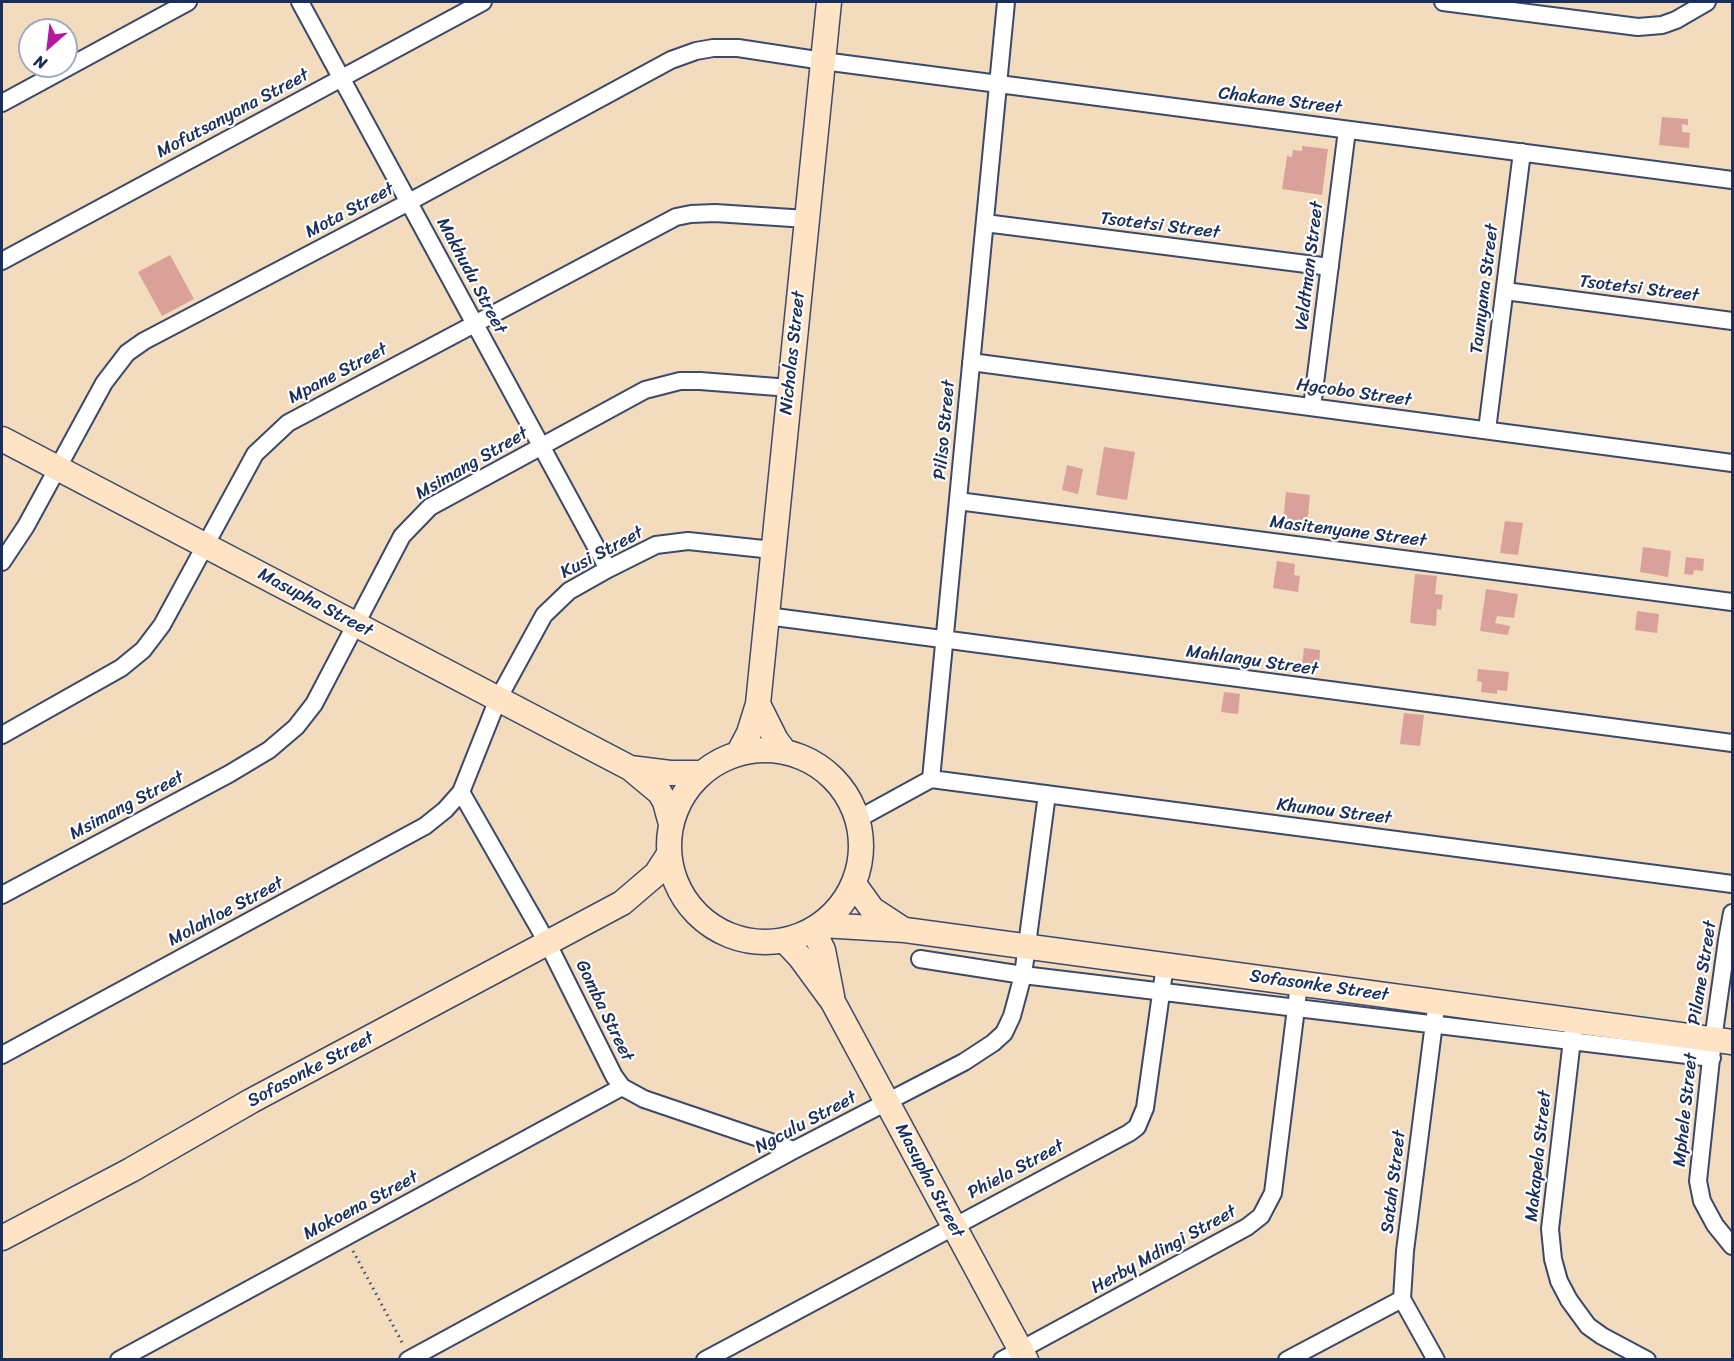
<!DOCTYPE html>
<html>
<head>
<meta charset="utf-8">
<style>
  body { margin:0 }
  #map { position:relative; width:1734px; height:1361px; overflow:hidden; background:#f3dbbd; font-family:Sriracha,sans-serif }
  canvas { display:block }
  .frame { position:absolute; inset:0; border:3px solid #1b2f5e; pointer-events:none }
  .north { position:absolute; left:18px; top:18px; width:60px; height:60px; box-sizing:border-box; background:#fff; border:2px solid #a4acbf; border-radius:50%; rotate:208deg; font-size:16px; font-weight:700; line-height:24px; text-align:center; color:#1b2f5e }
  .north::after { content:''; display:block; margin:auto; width:21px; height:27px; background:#b5179e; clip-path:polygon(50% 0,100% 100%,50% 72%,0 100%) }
</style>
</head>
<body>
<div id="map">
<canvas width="1734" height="1361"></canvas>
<div class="frame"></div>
<div class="north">N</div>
</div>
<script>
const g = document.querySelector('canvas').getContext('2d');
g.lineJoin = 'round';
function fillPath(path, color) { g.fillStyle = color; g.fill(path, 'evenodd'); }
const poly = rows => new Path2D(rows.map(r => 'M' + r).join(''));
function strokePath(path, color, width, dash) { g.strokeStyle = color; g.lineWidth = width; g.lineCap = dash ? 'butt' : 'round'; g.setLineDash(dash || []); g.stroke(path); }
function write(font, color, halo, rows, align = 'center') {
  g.font = font + ' Sriracha,sans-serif'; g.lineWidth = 4.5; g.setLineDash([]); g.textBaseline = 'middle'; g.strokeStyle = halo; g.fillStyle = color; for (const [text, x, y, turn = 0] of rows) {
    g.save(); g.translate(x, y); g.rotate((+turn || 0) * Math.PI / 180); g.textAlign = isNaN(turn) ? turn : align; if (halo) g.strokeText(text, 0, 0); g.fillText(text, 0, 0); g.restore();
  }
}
const building = poly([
  [1662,117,1688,119,1688,125,1682,124,1682,132,1690,133,1689,148,1659,145],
  [1302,146,1328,149,1322,195,1282,189,1287,156,1292,157,1293,150,1302,151],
  [170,255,194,299,162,316,138,272],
  [1104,447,1135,452,1127,500,1096,495],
  [1067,465,1083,469,1078,494,1062,490],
  [1286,492,1310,495,1307,526,1283,523],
  [1505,521,1523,523,1518,555,1500,553],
  [1643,547,1671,551,1668,577,1640,572],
  [1686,557,1704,559,1703,571,1694,570,1693,575,1684,574],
  [1277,561,1295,564,1294,575,1300,576,1298,592,1273,588],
  [1415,574,1437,576,1435,594,1443,595,1441,610,1437,609,1436,626,1410,623],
  [1486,589,1518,594,1514,618,1497,616,1495,623,1510,626,1508,635,1480,631],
  [1637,611,1659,614,1657,633,1635,630],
  [1304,648,1320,650,1319,667,1302,666],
  [1478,669,1509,672,1507,691,1497,690,1497,694,1481,692,1482,682,1477,681],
  [1224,692,1240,694,1238,714,1221,712],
  [1404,713,1424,715,1420,746,1400,744]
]);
const path = poly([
  [353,1251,404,1346]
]);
const street = poly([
  [300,2,608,569],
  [1443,2,1638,27,1662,25,1676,20,1707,2],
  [2,103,188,2],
  [985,223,1330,267],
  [2,261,483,2],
  [1505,291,1732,321],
  [971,362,1732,463],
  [1312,407,1347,130],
  [1487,430,1522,152],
  [958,501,1732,602],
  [2,562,26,526,104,383,127,353,144,341,409,202,671,60,696,51,713,48,738,48,823,61,1732,180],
  [767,616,1732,743],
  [2,735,121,668,143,650,162,625,255,454,288,423,676,217,691,214,715,213,807,219],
  [931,779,1732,884],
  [931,779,1006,2],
  [461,792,548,944,614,1076,622,1087,644,1099,794,1150],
  [858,819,931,779],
  [2,895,229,774,269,750,296,727,314,704,402,536,430,507,645,390,680,381,700,381,790,388],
  [1732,913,1727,940,1713,1040,1698,1181,1702,1201,1715,1225,1732,1246],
  [920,959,1023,975,1712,1058],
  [1435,1015,1405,1251,1402,1299,1436,1360],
  [1573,1031,1550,1229,1553,1259,1559,1281,1569,1300,1588,1326,1602,1336,1647,1360],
  [2,1055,425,826,445,810,461,792,498,699,544,615,569,591,608,569,656,545,688,541,773,550],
  [119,1360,622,1087],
  [408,1360,794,1150,964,1062,993,1043,1004,1033,1012,1016,1023,975,1047,794],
  [705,1360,1129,1133,1137,1127,1145,1108,1165,965],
  [1002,1360,1247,1227,1261,1216,1273,1193,1299,984],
  [1287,1360,1402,1299]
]);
const secondary = poly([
  [2,439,630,768,660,793,665,802,671,824],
  [758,704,776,740,785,752],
  '669 846a96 96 0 1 1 192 0a96 96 0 1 1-192 0Z',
  [738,754,749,733,758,704,829,2],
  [630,768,670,773,702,773],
  [854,884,872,909,901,928],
  [822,925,905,930,1732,1042],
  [813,930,823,950,832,996],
  [785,941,800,957,833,1002,1026,1360],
  [2,1238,131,1170,251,1101,622,903,656,874,669,854]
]);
const streetNames = [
  ["Chakane Street",1280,101,7],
  ["Mofutsanyana Street",233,114,-28],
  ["Mota Street",350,211,-28],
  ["Tsotetsi Street",1160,226,7],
  ["Veldtman Street",1310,266,-83],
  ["Makhudu Street",471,276,62],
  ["Taunyana Street",1485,289,-83],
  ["Tsotetsi Street",1639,289,7],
  ["Nicholas Street",793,353,-84],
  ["Mpane Street",338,374,-28],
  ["Hgcobo Street",1354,393,8],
  ["Piliso Street",945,430,-85],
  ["Msimang Street",472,464,-30],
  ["Masitenyane Street",1348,532,7],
  ["Kusi Street",602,553,-28],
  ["Masupha Street",315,603,28],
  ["Mahlangu Street",1252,661,8],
  ["Msimang Street",127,806,-28],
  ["Khunou Street",1334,812,7],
  ["Molahloe Street",226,912,-28],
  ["Pilane Street",1703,973,-81],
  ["Sofasonke Street",1319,986,8],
  ["Gomba Street",604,1011,64],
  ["Sofasonke Street",311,1070,-28],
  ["Mphele Street",1686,1110,-84],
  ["Ngculu Street",806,1123,-28],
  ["Makapela Street",1539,1156,-84],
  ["Phiela Street",1016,1170,-28],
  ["Masupha Street",929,1181,62],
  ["Satah Street",1394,1182,-83],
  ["Mokoena Street",361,1206,-28],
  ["Herby Mdingi Street",1164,1250,-29]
];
fillPath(building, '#d9a199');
strokePath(street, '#3b496c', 20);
strokePath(secondary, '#3b496c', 27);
strokePath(path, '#3b496c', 3, [1.5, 4.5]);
strokePath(street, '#fff', 16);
strokePath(secondary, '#fee4c5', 24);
write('18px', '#1b2f5e', '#fff', streetNames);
</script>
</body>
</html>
